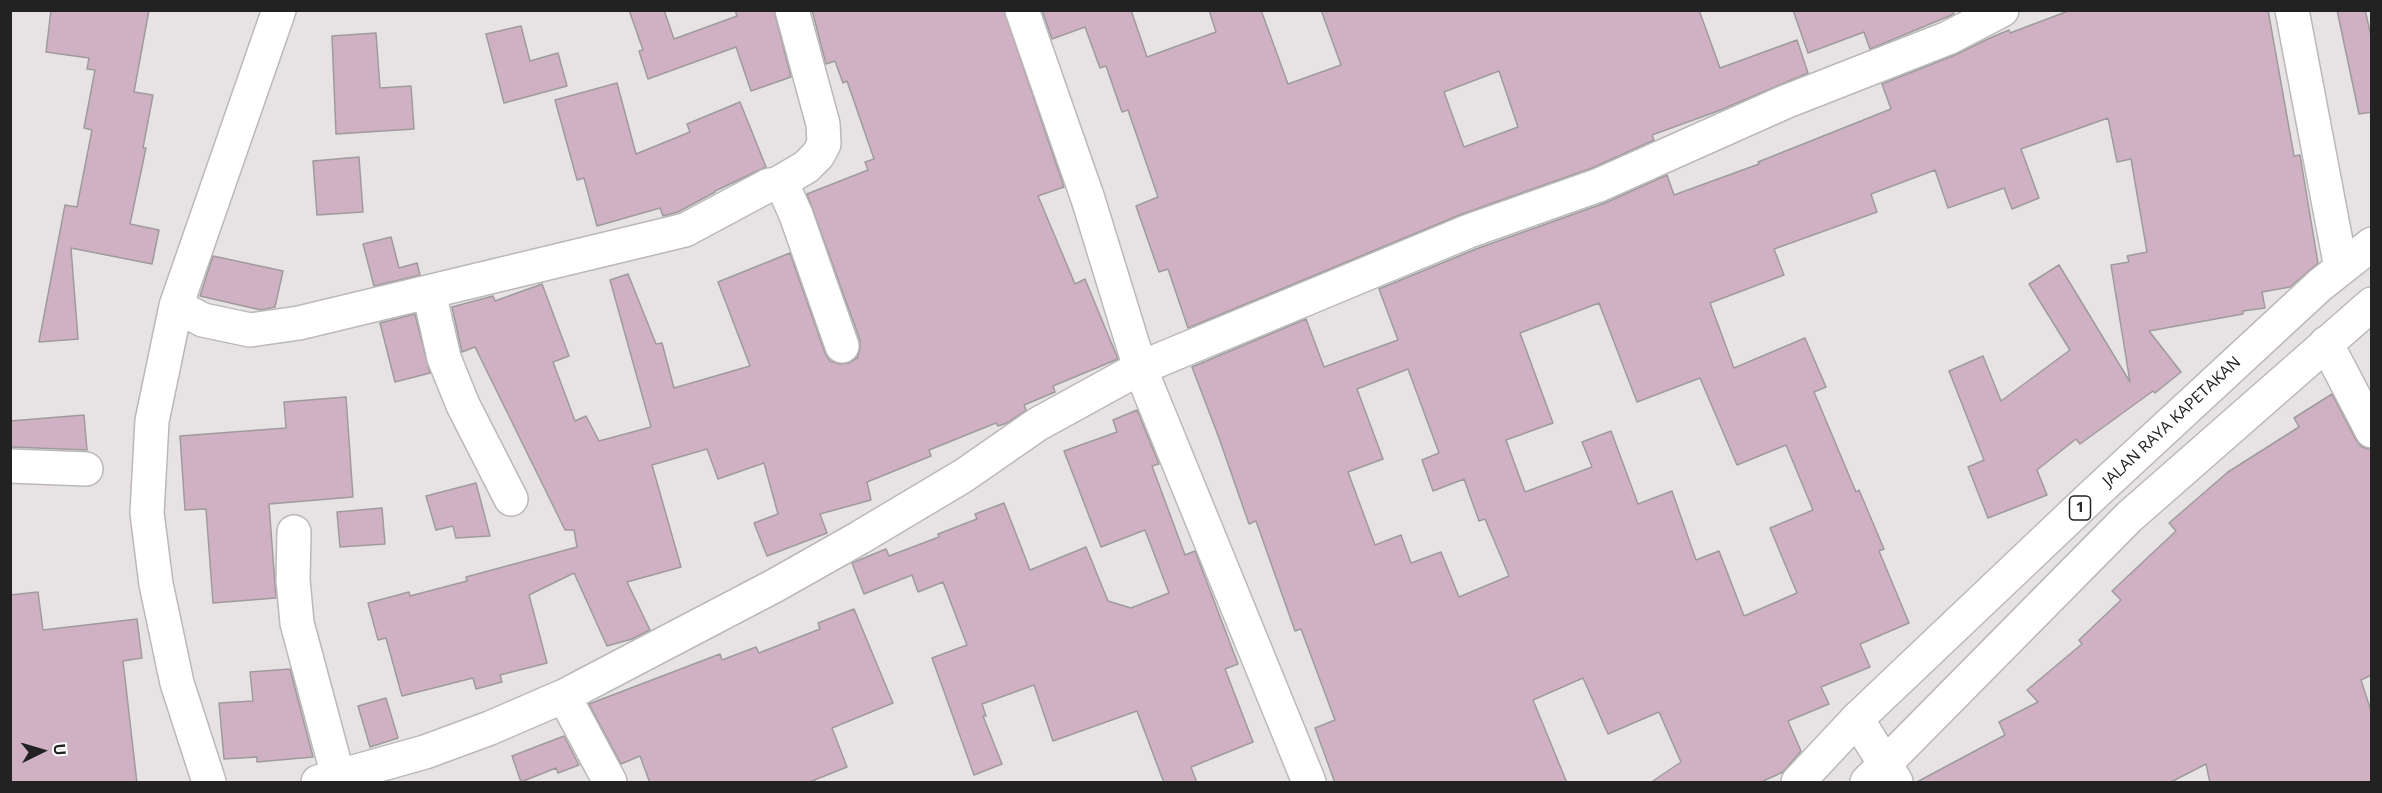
<!DOCTYPE html>
<html>
<head>
<meta charset="utf-8">
<style>
  body { margin:0 }
  #map { position:relative; width:2382px; height:793px; overflow:hidden; background:#e7e3e5; font-family:"Open Sans",sans-serif }
  canvas { display:block }
  .frame { position:absolute; inset:0; border:12px solid #232223; pointer-events:none }
  .north { position:absolute; left:12px; top:721px; width:60px; height:60px; -webkit-text-stroke:4px #fff; paint-order:stroke; rotate:85deg; font-size:16px; font-weight:700; line-height:24px; text-align:center; color:#232223 }
  .north::after { content:''; display:block; margin:auto; width:21px; height:27px; background:#232223; clip-path:polygon(50% 0,100% 100%,50% 72%,0 100%) }
</style>
</head>
<body>
<div id="map">
<canvas width="2382" height="793"></canvas>
<div class="frame"></div>
<div class="north">U</div>
</div>
<script>
const g = document.querySelector('canvas').getContext('2d');
g.lineJoin = 'round';
function fillPath(path, color) { g.fillStyle = color; g.fill(path, 'evenodd'); }
const poly = rows => new Path2D(rows.map(r => 'M' + r).join(''));
function strokePath(path, color, width, dash) { g.strokeStyle = color; g.lineWidth = width; g.lineCap = dash ? 'butt' : 'round'; g.setLineDash(dash || []); g.stroke(path); }
function write(font, color, halo, rows, align = 'center') {
  g.font = font + ' "Open Sans",sans-serif'; g.lineWidth = 4.5; g.setLineDash([]); g.textBaseline = 'middle'; g.strokeStyle = halo; g.fillStyle = color; for (const [text, x, y, turn = 0] of rows) {
    g.save(); g.translate(x, y); g.rotate((+turn || 0) * Math.PI / 180); g.textAlign = isNaN(turn) ? turn : align; if (halo) g.strokeText(text, 0, 0); g.fillText(text, 0, 0); g.restore();
  }
}
const building = poly([
  [51,10,149,10,134,92,153,95,143,148,146,148,130,224,159,230,152,264,71,248,78,339,39,342,65,205,77,207,92,130,84,128,95,70,87,69,89,58,46,52,51,10],
  [629,10,664,10,674,39,737,16,735,10,774,10,791,77,751,91,736,47,648,79,639,51,643,50,629,10],
  [812,10,1004,10,1064,187,1038,196,1075,284,1085,279,1118,359,1053,386,1055,392,1024,405,1026,410,1007,423,998,426,996,423,929,450,931,456,867,482,871,500,820,514,827,533,767,556,754,523,778,514,764,463,718,479,707,449,652,465,681,567,627,582,650,630,632,639,607,646,574,573,529,595,547,663,500,675,502,682,476,689,473,678,402,696,386,638,378,640,368,603,409,592,410,596,467,581,466,577,577,547,574,530,565,530,475,347,462,352,452,307,493,296,495,301,542,284,569,356,553,362,575,421,586,416,599,441,651,427,610,280,628,274,656,344,662,343,674,388,750,366,718,282,790,253,825,353,830,361,839,364,849,363,857,358,860,349,860,340,807,194,868,170,865,162,874,159,847,81,843,83,835,61,826,64,812,10],
  [1042,10,1131,10,1147,57,1216,32,1209,10,1261,10,1288,84,1341,65,1321,10,1699,10,1720,68,1797,40,1808,73,1718,111,1652,135,1654,140,1592,168,1462,214,1188,328,1168,269,1159,272,1136,206,1158,197,1128,110,1122,112,1106,66,1100,68,1085,27,1052,39,1042,10],
  [1499,71,1518,127,1464,147,1444,92,1499,71],
  [1793,10,1953,10,1954,14,1870,49,1864,32,1808,53,1793,10],
  [2071,10,2268,10,2294,156,2300,155,2318,263,2290,287,2262,292,2265,308,2243,311,2243,314,2149,331,2181,372,2155,393,2153,391,2080,444,2076,439,2037,470,2047,495,1988,518,1968,467,1984,460,1949,371,1983,356,2001,401,2070,350,2029,284,2059,265,2130,382,2111,265,2129,262,2127,256,2147,252,2131,159,2117,162,2108,118,2021,149,2039,198,2012,209,2004,188,1948,208,1935,170,1871,194,1877,212,1774,249,1784,275,1710,303,1734,368,1805,338,1826,387,1814,392,1856,492,1859,490,1884,549,1879,551,1909,623,1860,644,1870,667,1821,687,1829,704,1788,721,1801,751,1783,772,1759,783,1650,783,1681,762,1659,712,1608,734,1583,678,1533,700,1567,783,1335,783,1315,728,1335,720,1301,629,1295,631,1256,521,1249,524,1219,438,1192,367,1306,319,1324,367,1398,340,1379,289,1476,249,1605,203,1667,175,1674,195,1759,164,1758,162,1891,109,1882,84,1955,55,1990,38,2009,30,2010,33,2071,10],
  [1599,303,1637,402,1700,378,1737,465,1786,445,1813,510,1770,528,1797,593,1744,616,1719,551,1696,560,1672,491,1638,504,1611,431,1582,442,1592,467,1525,492,1506,440,1553,423,1520,333,1599,303],
  [1408,369,1439,453,1422,460,1433,491,1464,479,1479,521,1485,519,1509,576,1459,597,1441,552,1411,563,1401,535,1375,545,1348,472,1383,459,1357,389,1408,369],
  [2337,10,2365,10,2372,40,2372,112,2359,114,2337,10],
  [521,26,530,61,558,53,567,86,504,103,486,34,521,26],
  [376,33,380,88,411,86,414,129,336,134,332,36,376,33],
  [617,83,636,154,690,132,687,124,740,102,766,167,715,191,715,192,678,212,663,216,660,208,597,226,584,178,577,180,555,100,617,83],
  [359,157,363,212,317,215,313,161,359,157],
  [391,237,399,268,417,263,420,275,374,286,363,244,391,237],
  [213,256,283,271,275,307,261,310,200,296,213,256],
  [415,314,430,373,395,382,380,323,415,314],
  [2332,394,2356,440,2362,447,2372,450,2372,675,2361,680,2372,714,2372,783,2210,783,2206,764,2169,783,1915,783,2005,735,1999,722,2038,702,2027,690,2082,644,2079,640,2121,600,2112,591,2176,531,2169,523,2228,472,2299,427,2294,418,2332,394],
  [346,397,353,497,269,504,276,598,213,603,206,509,185,510,180,436,286,428,284,402,346,397],
  [1137,410,1159,464,1152,466,1185,555,1195,551,1238,664,1225,669,1253,742,1191,767,1197,783,1164,783,1137,711,1053,741,1034,685,982,704,986,716,983,716,1002,764,974,775,932,658,967,645,943,582,918,592,912,575,864,594,852,563,886,549,889,556,939,537,938,534,977,519,975,514,1004,503,1030,570,1086,547,1108,601,1131,608,1169,593,1145,530,1101,547,1064,451,1117,432,1113,420,1137,410],
  [84,415,87,450,10,447,10,421,84,415],
  [476,483,490,536,456,538,453,526,436,530,426,496,476,483],
  [382,508,385,544,340,547,337,512,382,508],
  [38,592,43,630,137,619,142,658,123,661,137,783,10,783,10,595,38,592],
  [854,609,893,703,832,728,847,767,807,783,650,783,640,756,621,764,589,704,720,654,722,660,756,647,759,653,820,629,818,623,854,609],
  [290,669,313,757,257,762,257,757,224,759,219,703,253,701,250,672,290,669],
  [386,698,398,738,370,747,358,706,386,698],
  [564,736,579,765,558,773,556,768,521,782,512,756,564,736]
]);
const minor = poly([
  [1022,10,1088,199,1140,368,1309,782],
  [2292,10,2341,268],
  [777,184,806,167,818,155,824,144,823,124,792,10],
  [429,292,444,358,463,405,511,499],
  [176,306,203,320,250,330,299,323,685,230,769,185,777,184,784,188,796,215,842,346],
  [2326,343,2372,431],
  [10,466,86,469],
  [294,532,293,580,297,623,338,776],
  [564,696,610,782],
  [1857,719,1896,782],
  [209,782,177,683,156,584,147,513,152,421,176,306,279,10],
  [318,782,425,752,490,728,564,696,774,586,859,538,963,476,1038,424,1140,368,1469,231,1599,185,1785,102,1948,38,2002,10]
]);
const trunk = poly([
  [1798,782,1857,719,2092,496,2320,285,2372,244],
  [1867,782,2129,517,2372,304]
]);
const shields = [
  [2080,508,21]
];
const shieldNames = [
  ["1",2080,508]
];
const streetNames = [
  ["JALAN RAYA KAPETAKAN",2172,422,-43]
];
fillPath(building, '#cfb1c3');
strokePath(building, '#9f9b9d', 1.5);
strokePath(minor, '#bcb8ba', 36);
strokePath(trunk, '#bcb8ba', 36);
strokePath(minor, '#fff', 33);
strokePath(trunk, '#fff', 33);
for (const [x, y, w] of shields) { const box = new Path2D(); box.roundRect(x - w / 2, y - 12, w, 24, 4.5); g.fillStyle = '#fff'; g.fill(box); strokePath(box, '#232223', 1.5); }
write('bold 15px', '#232223', null, shieldNames);
write('16px', '#232223', '#fff', streetNames);
</script>
</body>
</html>
